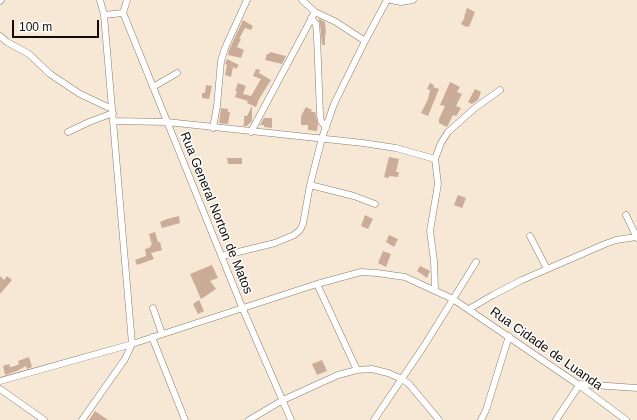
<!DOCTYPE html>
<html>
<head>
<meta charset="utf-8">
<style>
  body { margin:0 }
  #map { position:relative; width:637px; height:420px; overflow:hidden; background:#f6e8d5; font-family:Arial,sans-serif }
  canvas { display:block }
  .scale { position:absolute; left:12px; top:20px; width:87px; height:18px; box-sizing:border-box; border:2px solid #110c07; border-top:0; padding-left:5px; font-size:12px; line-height:14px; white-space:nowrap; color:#110c07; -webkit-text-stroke:3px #fff; paint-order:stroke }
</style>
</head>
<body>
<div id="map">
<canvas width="637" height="420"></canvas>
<div class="scale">100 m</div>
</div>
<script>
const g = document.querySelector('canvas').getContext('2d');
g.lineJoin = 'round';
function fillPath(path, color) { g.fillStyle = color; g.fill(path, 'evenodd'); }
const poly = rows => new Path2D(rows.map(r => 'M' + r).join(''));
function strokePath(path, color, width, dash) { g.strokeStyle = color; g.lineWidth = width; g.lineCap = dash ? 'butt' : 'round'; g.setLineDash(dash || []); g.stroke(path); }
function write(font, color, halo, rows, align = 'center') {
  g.font = font + ' Arial,sans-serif'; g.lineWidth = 3; g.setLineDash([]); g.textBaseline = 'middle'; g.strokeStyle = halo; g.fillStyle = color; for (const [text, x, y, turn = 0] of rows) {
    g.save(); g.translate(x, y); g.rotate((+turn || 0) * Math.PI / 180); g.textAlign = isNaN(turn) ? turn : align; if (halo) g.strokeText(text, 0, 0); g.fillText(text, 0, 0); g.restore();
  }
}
const building = poly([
  [467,8,475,12,469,27,467,26,466,27,461,24,465,17,464,17],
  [318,18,325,22,326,34,325,34,325,45,322,45,320,24],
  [243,20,253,26,251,30,245,28,239,39,241,39,237,47,244,50,241,58,228,55,229,50],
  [270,52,286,56,282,64,265,60,267,54,269,54],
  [227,59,239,65,236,69,233,67,231,77,225,75,227,65,225,64],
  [256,69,260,70,259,73,271,80,259,99,256,107,247,103,248,101,235,97,237,91,235,91,238,83,246,86,243,94,251,96,261,79,253,76],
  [450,82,460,87,457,92,462,94,456,106,461,108,457,115,456,116,453,115,447,127,439,123,439,119,445,106,440,105],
  [430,83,434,85,433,87,439,89,428,116,421,113,428,99,430,90,427,89],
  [206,85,212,86,209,99,202,98,202,93,205,93],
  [475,89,481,92,478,100,472,104,468,102],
  [252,106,252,121,247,126,243,126,244,123,244,116,247,116],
  [306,107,312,110,311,112,315,112,318,124,317,131,308,130,308,125,301,125,301,116],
  [221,108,228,109,228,112,230,112,228,124,219,123],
  [264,118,272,118,272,128,264,127,264,125,260,125],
  [389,157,399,159,396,172,399,172,398,177,389,176,389,178,384,177],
  [227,158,242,158,242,164,228,164],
  [458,195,466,198,462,208,454,205],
  [365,215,373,219,368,229,361,226],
  [179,216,180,223,162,228,160,222,167,219],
  [155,232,158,242,160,242,162,250,151,253,154,259,137,265,135,260,146,256,145,249,151,247,150,245,152,245,149,234],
  [389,235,398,239,394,247,386,242],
  [383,251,391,254,386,267,378,263],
  [212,265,218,278,210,281,216,289,201,299,190,274],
  [420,266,430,271,427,278,417,271],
  [0,276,4,280,7,276,12,280,0,294],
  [199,300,204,311,198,314,193,304],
  [29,357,32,367,27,369,26,366,17,371,5,375,3,366,9,364,10,367,15,366,19,364,18,361],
  [322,360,327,371,317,375,312,364],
  [95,411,108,420,89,420]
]);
const street = poly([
  [127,0,123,13,126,20,242,307,291,420],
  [302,0,315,12,336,22,365,41],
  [391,0,401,2,413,0],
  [0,1,1,0],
  [104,15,123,13],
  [311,18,316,24,317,36,320,115,321,121,326,128],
  [0,36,7,42,29,54,50,74,80,94,112,109],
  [153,87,177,73],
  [113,121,167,122,363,143,396,148,435,159],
  [213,128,217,106,221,61,225,48,247,0],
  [68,132,89,122,113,113],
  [251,132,315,12],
  [310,185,354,196,375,204],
  [626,215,637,238],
  [530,236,547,269],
  [222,256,275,243,294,235,300,230,303,224,310,185,322,138,334,104,365,41,387,0],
  [317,284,357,370],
  [435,290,434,261,430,231,438,184,435,159,441,143,448,132,475,108,500,90],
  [153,308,162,334],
  [469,309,493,295,522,280,605,244,616,240,636,237],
  [152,337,185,420],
  [0,381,132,344,317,284,361,272,377,273,405,277,453,299,579,385,626,420],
  [0,389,44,420],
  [82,420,125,359,132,344,104,15,100,0],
  [249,420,283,400,338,375,357,370,372,369,388,373,402,379,409,384,439,420],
  [374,420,424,346,476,262],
  [481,420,486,410,509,336],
  [556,420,580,384,637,388]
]);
const streetNames = [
  ["Rua General Norton de Matos",216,213,68],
  ["Rua Cidade de Luanda",546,349,35]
];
fillPath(building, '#cbac99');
strokePath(street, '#897c6b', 7);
strokePath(street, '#fff', 6);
write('13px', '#110c07', '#fff', streetNames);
</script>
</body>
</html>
